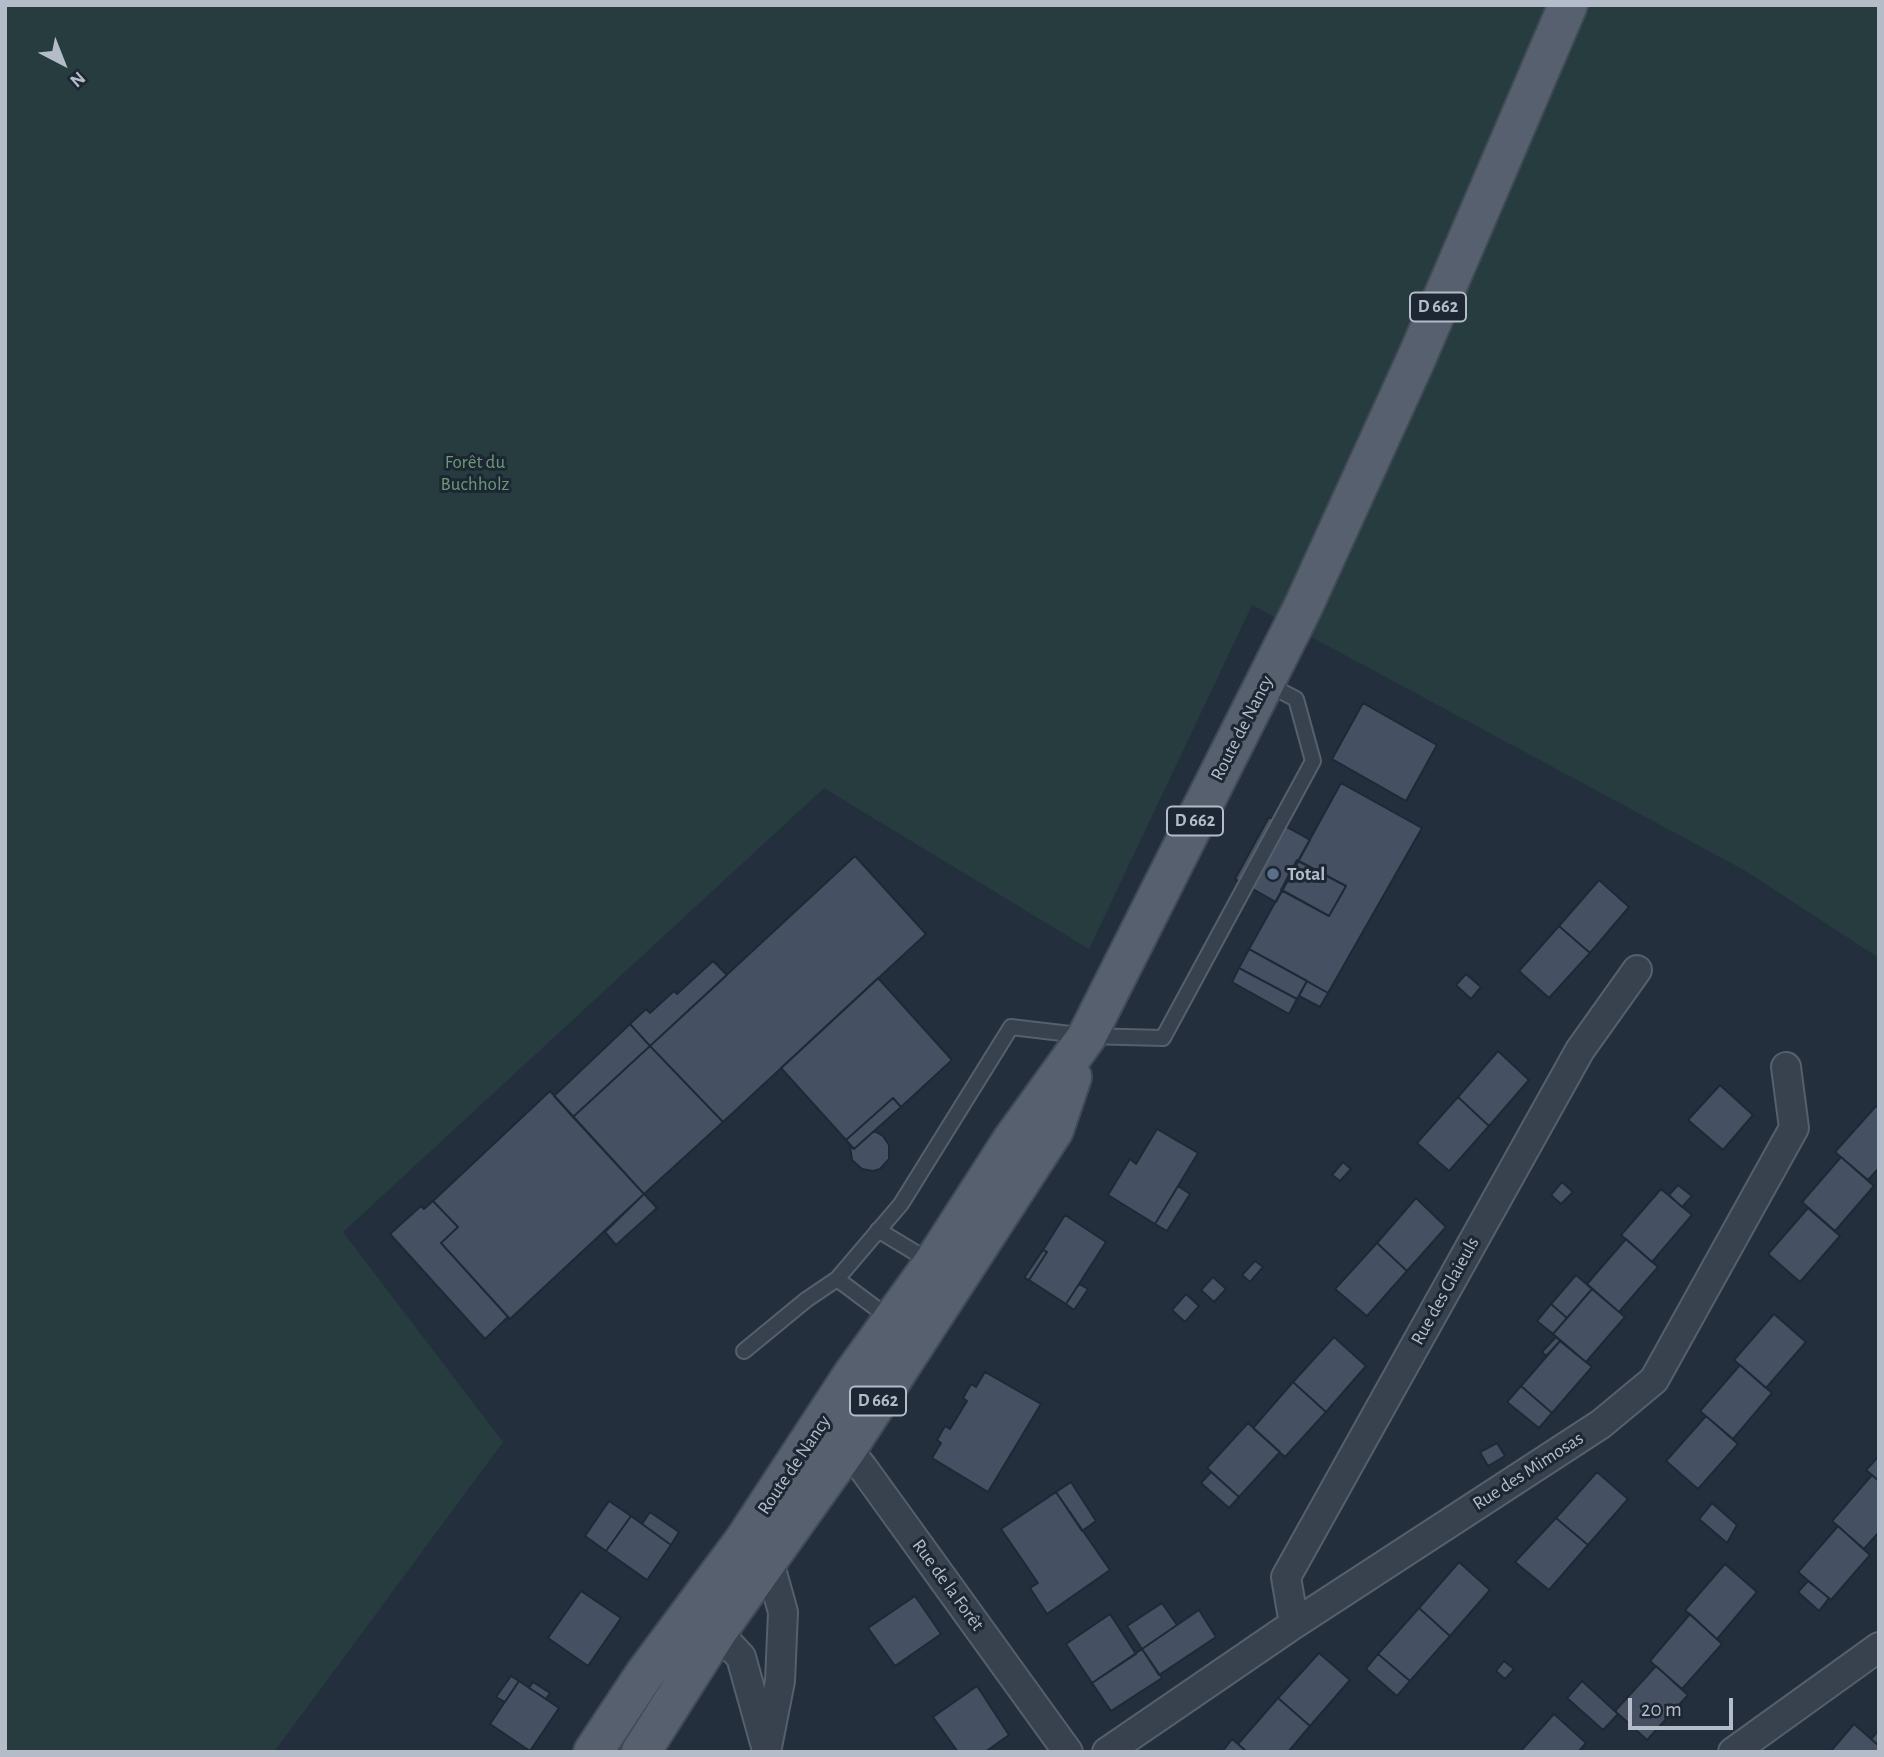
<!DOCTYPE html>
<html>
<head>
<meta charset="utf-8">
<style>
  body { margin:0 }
  #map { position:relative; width:1884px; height:1757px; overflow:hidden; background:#242f3e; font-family:"Alegreya Sans",sans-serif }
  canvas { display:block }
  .frame { position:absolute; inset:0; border:7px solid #b4bcc9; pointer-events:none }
  .north { position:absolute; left:28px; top:28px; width:70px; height:70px; -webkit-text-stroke:5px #1d2633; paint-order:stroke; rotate:138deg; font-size:19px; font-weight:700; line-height:28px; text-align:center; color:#b4bcc9 }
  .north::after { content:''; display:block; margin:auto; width:24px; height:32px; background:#b4bcc9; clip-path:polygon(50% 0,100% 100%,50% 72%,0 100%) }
  .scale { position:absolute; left:1628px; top:1698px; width:105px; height:32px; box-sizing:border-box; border:4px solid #b4bcc9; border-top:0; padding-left:9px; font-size:21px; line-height:24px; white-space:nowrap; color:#b4bcc9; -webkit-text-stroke:5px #1d2633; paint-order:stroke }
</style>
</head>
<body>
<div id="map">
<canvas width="1884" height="1757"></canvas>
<div class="frame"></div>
<div class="north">N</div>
<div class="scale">20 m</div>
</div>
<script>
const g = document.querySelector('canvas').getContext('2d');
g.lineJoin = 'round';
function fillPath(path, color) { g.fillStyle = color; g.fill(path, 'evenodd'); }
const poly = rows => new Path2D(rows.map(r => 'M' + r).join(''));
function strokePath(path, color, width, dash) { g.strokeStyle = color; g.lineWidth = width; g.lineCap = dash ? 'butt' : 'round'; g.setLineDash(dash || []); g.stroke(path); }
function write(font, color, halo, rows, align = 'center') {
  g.font = font + ' "Alegreya Sans",sans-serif'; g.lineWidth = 6; g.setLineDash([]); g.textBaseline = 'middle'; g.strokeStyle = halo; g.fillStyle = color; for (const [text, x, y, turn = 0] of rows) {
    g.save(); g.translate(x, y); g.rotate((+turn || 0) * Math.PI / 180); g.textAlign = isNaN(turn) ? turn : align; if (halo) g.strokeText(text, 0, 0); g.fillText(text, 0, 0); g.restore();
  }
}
const green = poly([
  [5,5,1879,5,1879,958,1744,870,1252,605,1089,949,824,788,343,1232,503,1442,274,1752,5,1752]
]);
const building = poly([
  [1363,703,1437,745,1406,801,1332,759,1363,703],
  [1341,783,1422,828,1328,993,1249,949,1282,890,1329,916,1346,886,1298,861,1341,783],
  [1269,817,1310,840,1276,902,1235,879,1269,817],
  [855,856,926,934,723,1122,650,1046,855,856],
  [1297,860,1346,886,1329,916,1281,890,1297,860],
  [1599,880,1629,907,1590,953,1559,926,1599,880],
  [1559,926,1590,953,1549,998,1519,971,1559,926],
  [1249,949,1307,981,1297,999,1239,968,1249,949],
  [713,961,727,975,650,1046,630,1024,646,1009,650,1013,674,991,677,994,713,961],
  [1239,968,1297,999,1289,1014,1232,982,1239,968],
  [1466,974,1481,987,1471,999,1456,985,1466,974],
  [878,978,952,1060,901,1107,893,1098,846,1140,781,1068,878,978],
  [1307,981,1328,993,1320,1007,1299,996,1307,981],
  [630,1024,650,1046,573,1117,554,1096,630,1024],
  [650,1046,723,1122,644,1194,573,1117,650,1046],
  [1498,1051,1529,1080,1489,1126,1458,1097,1498,1051],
  [1720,1085,1753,1115,1723,1150,1688,1120,1720,1085],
  [550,1091,644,1194,510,1319,441,1243,458,1227,433,1201,550,1091],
  [1458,1097,1489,1126,1449,1171,1417,1143,1458,1097],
  [893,1098,901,1107,854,1149,846,1140,893,1098],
  [1876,1106,1879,1108,1879,1168,1868,1180,1835,1152,1876,1106],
  [1157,1129,1198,1153,1155,1224,1108,1195,1130,1159,1136,1164,1157,1129],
  [874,1131,883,1136,889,1145,889,1159,880,1169,873,1171,862,1169,852,1160,850,1146,854,1149,874,1131],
  [1841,1157,1874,1186,1835,1231,1802,1202,1841,1157],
  [1343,1162,1351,1169,1340,1181,1332,1175,1343,1162],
  [1562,1182,1573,1192,1561,1204,1551,1195,1562,1182],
  [1678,1185,1692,1196,1682,1207,1669,1195,1678,1185],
  [1178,1186,1190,1194,1167,1231,1155,1224,1178,1186],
  [1661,1189,1692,1215,1652,1262,1621,1235,1661,1189],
  [644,1194,657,1208,616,1245,605,1232,644,1194],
  [1416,1198,1446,1227,1407,1271,1377,1243,1416,1198],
  [433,1201,458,1227,441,1243,508,1317,485,1339,390,1234,421,1206,424,1209,433,1201],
  [1808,1208,1840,1236,1800,1282,1768,1254,1808,1208],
  [1065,1215,1106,1242,1066,1304,1029,1280,1047,1252,1043,1250,1065,1215],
  [1626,1239,1658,1267,1619,1312,1587,1284,1626,1239],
  [1377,1243,1407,1271,1367,1316,1335,1289,1377,1243],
  [1043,1250,1047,1252,1029,1280,1024,1278,1043,1250],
  [1255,1261,1263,1267,1250,1282,1242,1275,1255,1261],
  [1576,1275,1592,1289,1567,1318,1551,1304,1576,1275],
  [1213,1277,1226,1289,1214,1302,1201,1290,1213,1277],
  [1079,1284,1088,1289,1074,1310,1066,1304,1079,1284],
  [1592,1289,1625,1317,1586,1362,1553,1334,1592,1289],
  [1186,1294,1199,1306,1185,1322,1172,1310,1186,1294],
  [1551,1304,1567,1318,1553,1334,1537,1321,1551,1304],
  [1774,1314,1806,1342,1766,1388,1734,1360,1774,1314],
  [1334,1337,1366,1366,1326,1412,1293,1382,1334,1337],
  [1556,1337,1560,1341,1546,1356,1542,1352,1556,1337],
  [1560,1341,1592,1367,1552,1413,1521,1386,1560,1341],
  [1740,1365,1772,1393,1733,1439,1700,1411,1740,1365],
  [985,1372,1041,1404,988,1492,932,1458,941,1443,937,1440,945,1426,950,1429,967,1401,963,1398,971,1384,976,1387,985,1372],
  [1293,1382,1326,1412,1285,1457,1253,1428,1293,1382],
  [1521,1386,1552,1413,1539,1428,1507,1402,1521,1386],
  [1706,1416,1738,1444,1698,1489,1666,1461,1706,1416],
  [1248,1423,1280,1452,1239,1497,1207,1468,1248,1423],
  [1497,1443,1505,1456,1488,1466,1480,1452,1497,1443],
  [1879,1456,1879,1481,1866,1470,1879,1456],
  [1211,1472,1239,1497,1229,1508,1201,1483,1211,1472],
  [1597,1472,1628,1499,1588,1545,1556,1518,1597,1472],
  [1872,1475,1879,1481,1879,1532,1864,1549,1832,1521,1872,1475],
  [1071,1482,1096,1521,1082,1531,1056,1492,1071,1482],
  [1056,1492,1110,1570,1047,1614,1030,1588,1038,1583,1001,1529,1056,1492],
  [609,1501,631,1516,606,1551,585,1536,609,1501],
  [1712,1503,1737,1525,1727,1543,1699,1519,1712,1503],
  [650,1512,679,1532,671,1545,642,1524,650,1512],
  [631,1516,671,1545,647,1580,606,1551,631,1516],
  [1556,1518,1588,1545,1549,1590,1515,1562,1556,1518],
  [1838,1526,1870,1555,1831,1600,1798,1572,1838,1526],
  [1459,1562,1490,1590,1450,1636,1419,1608,1459,1562],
  [1725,1564,1757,1592,1717,1639,1685,1610,1725,1564],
  [1808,1581,1829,1598,1819,1611,1798,1592,1808,1581],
  [581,1591,621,1618,588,1666,548,1638,581,1591],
  [915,1596,941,1634,895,1666,868,1628,915,1596],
  [1162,1603,1177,1625,1142,1649,1127,1626,1162,1603],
  [1419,1608,1450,1636,1410,1681,1378,1654,1419,1608],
  [1199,1610,1216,1637,1159,1675,1142,1649,1199,1610],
  [1110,1614,1136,1654,1092,1683,1066,1644,1110,1614],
  [1690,1614,1722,1644,1682,1689,1650,1661,1690,1614],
  [1142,1649,1162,1678,1111,1711,1092,1683,1142,1649],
  [1319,1653,1350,1680,1310,1726,1278,1698,1319,1653],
  [1378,1654,1410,1681,1397,1696,1366,1669,1378,1654],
  [1504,1661,1514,1669,1505,1679,1496,1671,1504,1661],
  [1656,1666,1688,1695,1647,1740,1615,1711,1656,1666],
  [511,1676,519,1681,505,1702,496,1697,511,1676],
  [519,1681,559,1708,530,1751,490,1724,519,1681],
  [1582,1681,1618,1714,1603,1730,1567,1698,1582,1681],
  [533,1682,550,1693,546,1699,529,1688,533,1682],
  [977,1686,1009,1735,985,1752,958,1752,933,1717,977,1686],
  [1278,1698,1310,1726,1288,1752,1247,1752,1238,1744,1278,1698],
  [1554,1714,1586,1743,1578,1752,1520,1752,1554,1714],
  [1854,1724,1879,1746,1879,1752,1830,1752,1854,1724],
  [1879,1730,1879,1746,1871,1739,1879,1730],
  [1232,1739,1238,1744,1247,1752,1222,1752,1232,1739]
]);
const lane = poly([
  [878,1230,931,1262],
  [837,1279,892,1320],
  [744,1351,806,1300,837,1279,901,1204,1011,1027,1087,1036,1163,1038,1313,761,1296,699,1267,684]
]);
const street = poly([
  [836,1435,863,1468,1068,1752],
  [759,1552,769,1562,783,1612,780,1681,766,1752],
  [705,1619,741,1657,765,1743],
  [1294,1624,1286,1577,1580,1050,1637,970],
  [1107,1752,1294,1624,1601,1424,1654,1380,1794,1128,1786,1067],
  [1733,1752,1879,1647]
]);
const primary = poly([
  [593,1752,644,1675,745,1539,853,1374,933,1263,1012,1140,1087,1036,1303,607,1417,357,1568,5],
  [641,1752,717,1632,847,1449,1054,1130,1072,1077]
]);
const markers = [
  [1273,874,7,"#5c6f8a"]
];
const shields = [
  [1438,307,56],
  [1195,821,56],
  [878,1401,56]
];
const shieldNames = [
  ["D 662",1438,307],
  ["D 662",1195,821],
  ["D 662",878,1401]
];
const parkNames = [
  ["Forêt du",475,462],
  ["Buchholz",475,484]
];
const streetNames = [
  ["Route de Nancy",1242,728,-63],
  ["Rue des Glaieuls",1445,1291,-61],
  ["Route de Nancy",794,1465,-56],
  ["Rue des Mimosas",1528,1471,-33],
  ["Rue de la Forêt",948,1585,54]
];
const poiNames = [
  ["Total",1287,874]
];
fillPath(green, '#263c3f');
fillPath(building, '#455162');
strokePath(building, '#1f2835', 2);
strokePath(lane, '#565f6c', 18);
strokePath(street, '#565f6c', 32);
strokePath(primary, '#414a57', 42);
strokePath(lane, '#38414e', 14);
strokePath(street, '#38414e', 28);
strokePath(primary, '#56606e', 38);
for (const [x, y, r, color] of markers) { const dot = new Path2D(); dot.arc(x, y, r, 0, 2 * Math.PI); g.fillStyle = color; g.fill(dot); strokePath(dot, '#1d2633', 2.5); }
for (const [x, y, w] of shields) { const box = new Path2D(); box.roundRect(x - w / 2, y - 14.5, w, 29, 5); g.fillStyle = '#1d2633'; g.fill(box); strokePath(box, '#b4bcc9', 2); }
write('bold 18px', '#b4bcc9', null, shieldNames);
write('19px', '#6b9a76', '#1d2633', parkNames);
write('19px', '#b4bcc9', '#1d2633', streetNames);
write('bold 19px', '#b4bcc9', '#1d2633', poiNames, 'left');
</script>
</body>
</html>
